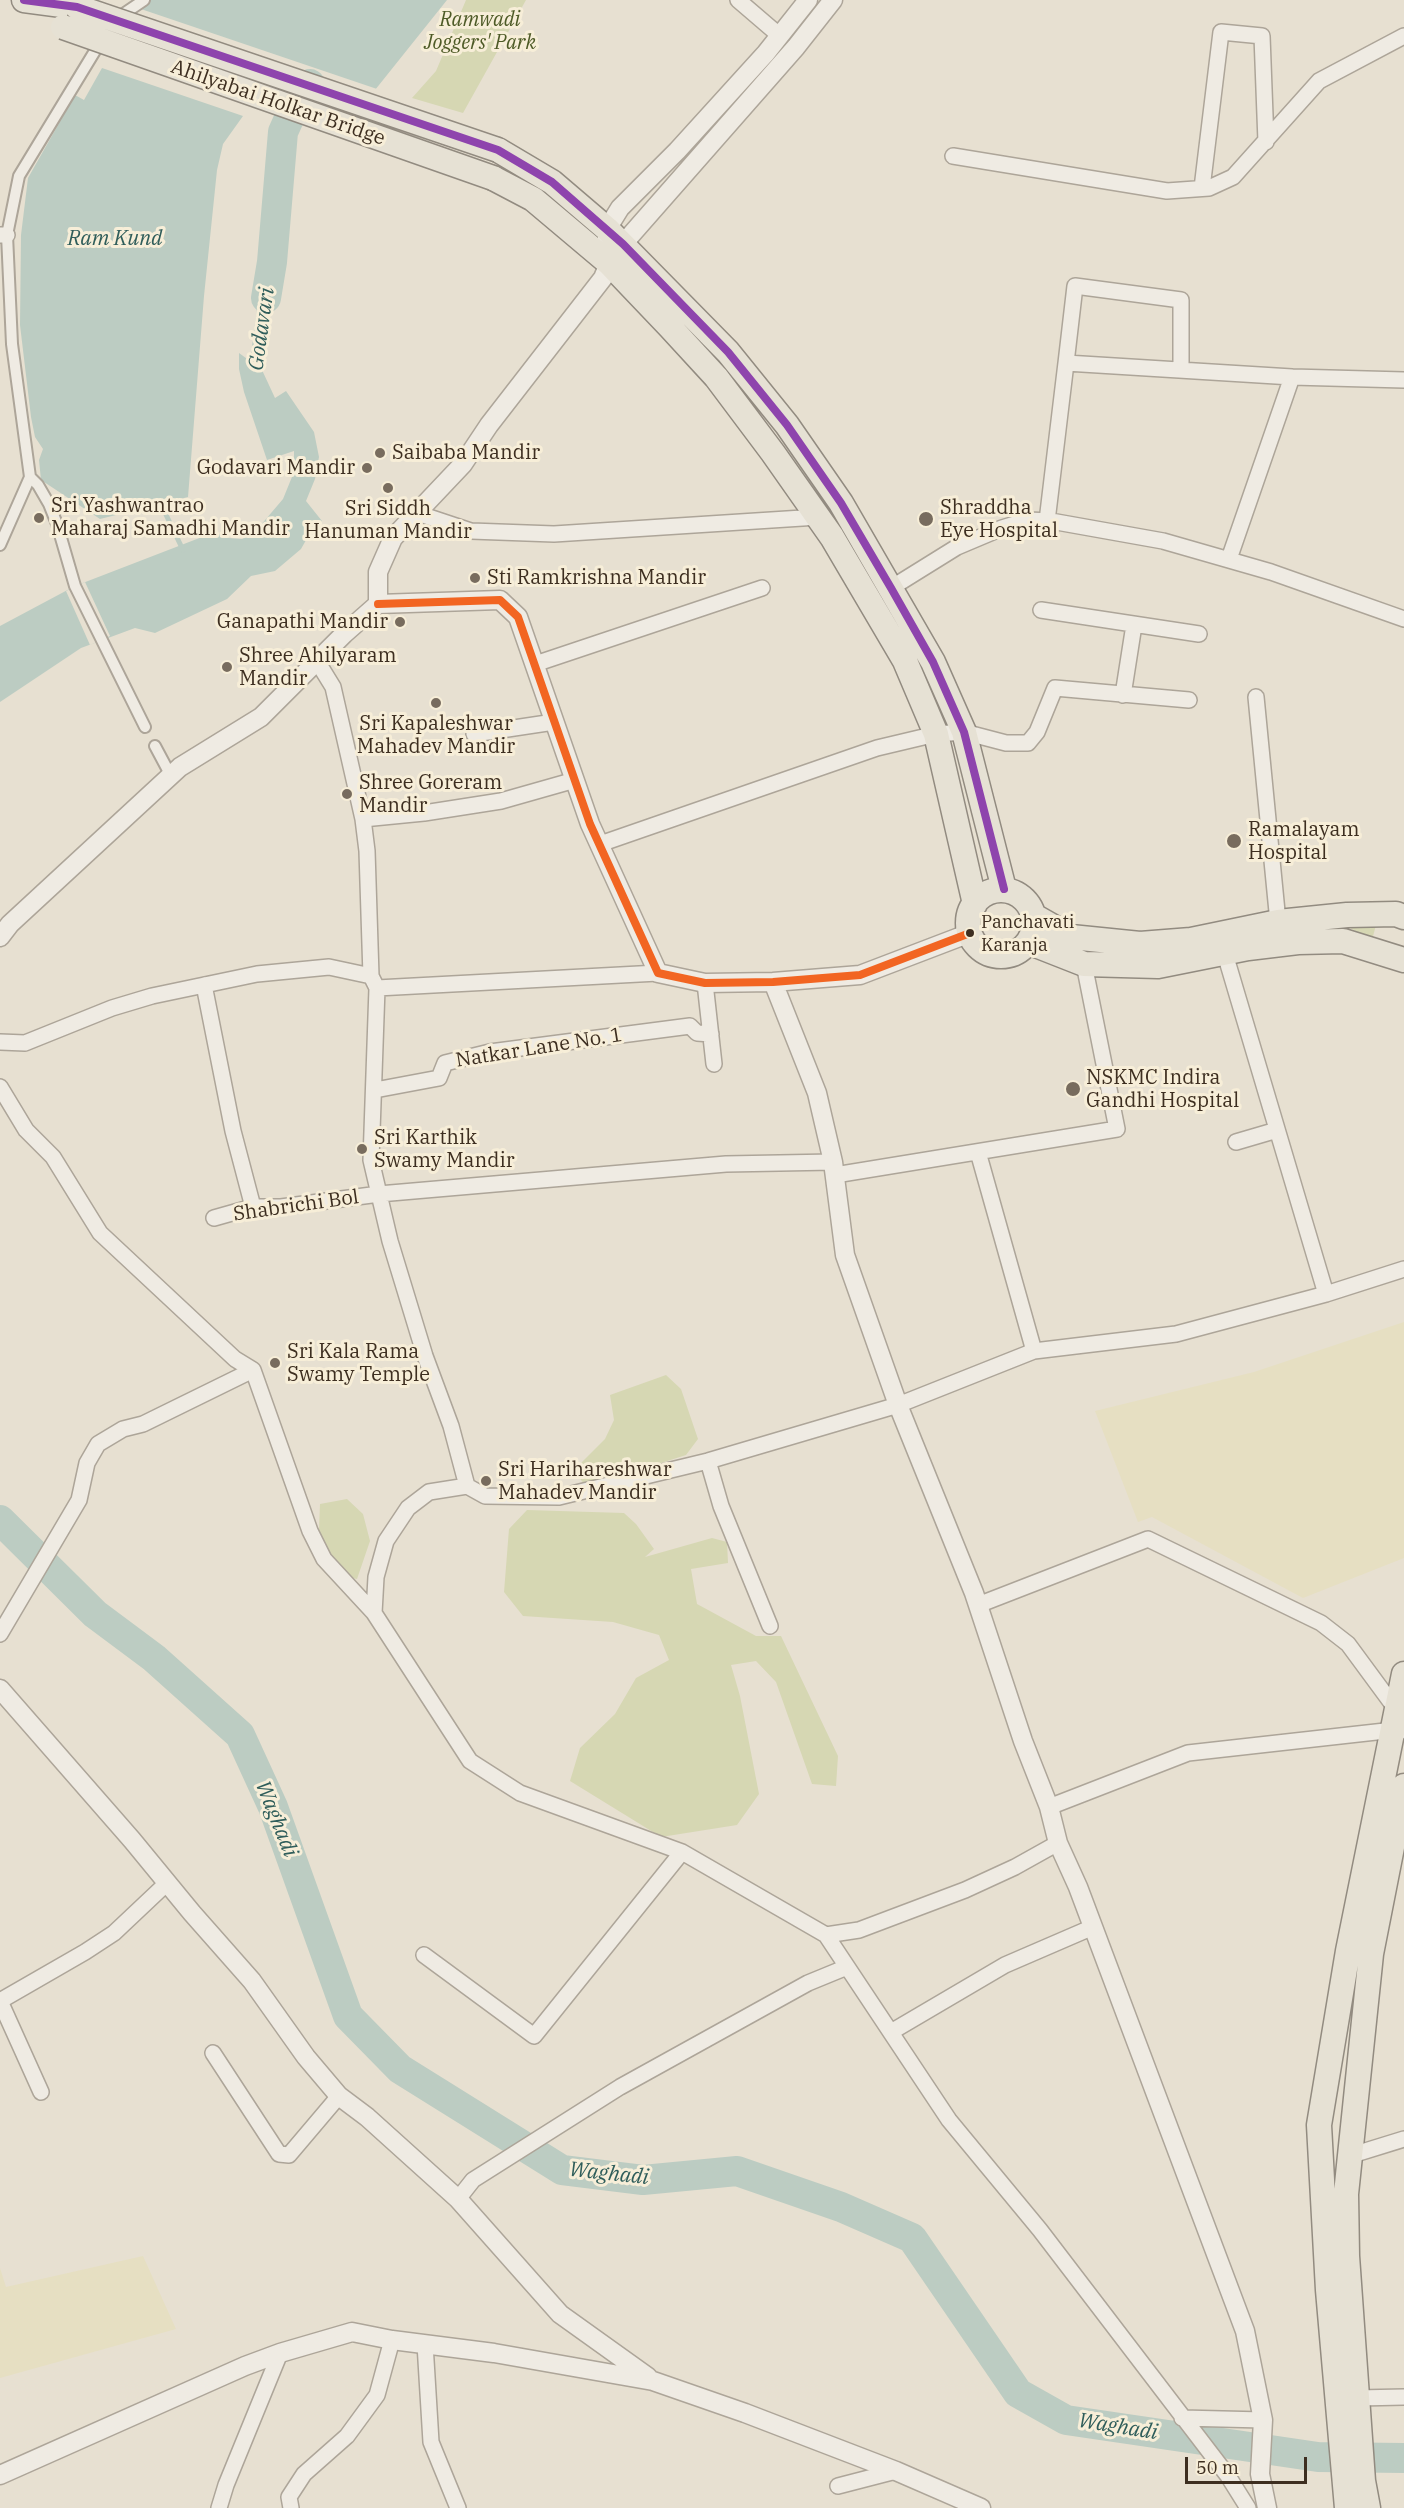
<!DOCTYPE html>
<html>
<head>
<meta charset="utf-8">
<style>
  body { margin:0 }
  #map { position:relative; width:1404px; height:2508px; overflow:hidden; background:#e7e0d1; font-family:"IBM Plex Serif",serif }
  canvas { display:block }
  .scale { position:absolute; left:1185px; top:2457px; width:122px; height:27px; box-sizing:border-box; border:3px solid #3d2e20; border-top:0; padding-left:8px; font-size:18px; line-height:21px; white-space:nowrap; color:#3d2e20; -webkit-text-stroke:4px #f7eed8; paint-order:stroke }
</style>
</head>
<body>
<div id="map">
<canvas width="1404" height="2508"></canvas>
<div class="scale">50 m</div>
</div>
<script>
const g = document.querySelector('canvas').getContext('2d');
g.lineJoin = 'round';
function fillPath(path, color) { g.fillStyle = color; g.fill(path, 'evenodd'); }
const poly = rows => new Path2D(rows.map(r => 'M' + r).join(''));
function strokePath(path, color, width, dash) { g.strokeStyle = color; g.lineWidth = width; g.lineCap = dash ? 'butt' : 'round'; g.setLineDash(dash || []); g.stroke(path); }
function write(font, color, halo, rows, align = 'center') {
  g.font = font + ' "IBM Plex Serif",serif'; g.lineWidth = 6; g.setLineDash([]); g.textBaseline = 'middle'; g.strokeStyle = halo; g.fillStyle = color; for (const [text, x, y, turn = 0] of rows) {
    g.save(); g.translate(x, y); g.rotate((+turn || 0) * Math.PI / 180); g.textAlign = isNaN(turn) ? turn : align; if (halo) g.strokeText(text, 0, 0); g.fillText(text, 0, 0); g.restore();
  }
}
const farmland = poly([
  [1404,1322,1404,1558,1303,1598,1152,1517,1138,1522,1095,1411,1254,1372],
  [143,2256,176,2329,0,2378,0,2268,6,2287]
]);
const green = poly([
  [466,0,526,0,463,113,412,98,436,71],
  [1376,925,1372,940,1350,928],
  [666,1375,681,1389,698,1439,686,1455,586,1487,574,1470,605,1439,614,1420,610,1395],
  [347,1499,363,1514,370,1541,357,1579,343,1576,323,1545,319,1530,320,1504],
  [527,1510,624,1513,636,1524,654,1549,645,1557,712,1538,727,1542,728,1563,691,1569,697,1604,756,1636,781,1636,838,1756,836,1786,812,1784,776,1682,756,1661,731,1665,740,1696,759,1794,737,1825,661,1837,570,1781,580,1748,615,1714,636,1678,669,1660,659,1635,613,1622,523,1616,504,1592,509,1529]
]);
const water = poly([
  [151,0,447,0,343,130,87,43],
  [102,68,243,116,223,144,217,170,204,296,188,497,100,519,41,480,39,460,43,449,35,437,31,417,20,325,21,235,28,178,75,95,84,100],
  [264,257,273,259,262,370,275,398,286,391,314,432,319,457,315,479,306,501,322,521,310,533,301,549,275,571,251,576,227,599,155,633,135,628,81,648,0,702,0,626,75,586,215,532,229,538,242,539,254,533,283,499,294,472,294,451,267,460,244,392,239,369,239,353,250,361]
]);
const pier = poly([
  [135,7,380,90,360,115,103,29],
  [85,582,110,636,90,645,66,591]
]);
const stream = poly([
  [158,498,183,550]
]);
const river = poly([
  [266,298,272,262,283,132,292,112,310,84],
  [0,1520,95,1614,154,1658,240,1735,273,1807,348,2016,400,2069,562,2170,643,2180,737,2171,841,2207,912,2238,1018,2393,1066,2420,1318,2457,1404,2458]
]);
const pedestrian = poly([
  [117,21,122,15,144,0],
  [30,477,38,485,49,504,57,524,75,586,145,727],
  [0,545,30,477,12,344,7,235,19,176,101,41],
  [155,746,171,776]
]);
const minor = poly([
  [738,0,780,36],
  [953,156,1167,191,1209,188,1233,177,1319,81,1404,36],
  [1202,188,1221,32,1262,36,1266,142],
  [0,235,7,235],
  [1066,363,1075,286,1181,300,1181,370],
  [1292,377,1404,380],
  [417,513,471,531,554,534,818,517],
  [1047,521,1066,363,1292,377,1229,559],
  [891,588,957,547,1002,528,1028,520,1051,521,1163,541,1271,572,1404,619],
  [1041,610,1199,634],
  [317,661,333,687,363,819,367,851,371,976,377,988,658,973],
  [535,664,762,588],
  [1123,695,1134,625],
  [1256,697,1278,922],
  [474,734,554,722],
  [363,819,424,813,501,801,575,780],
  [600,844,877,748,936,734,964,732,1006,743,1028,743,1037,732,1055,688,1189,700],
  [1225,954,1326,1294],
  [705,983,714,1064],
  [204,985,233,1131,253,1207],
  [377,988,371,1160,390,1241,425,1356,451,1426,467,1486],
  [0,1042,25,1043,112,1008,152,996,257,974,329,967,371,976],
  [0,1087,26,1130,53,1157,100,1233,235,1359,253,1370,310,1531,324,1559,374,1613,470,1761,520,1793,682,1852,826,1935,949,2120,1040,2230,1228,2476,1248,2508],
  [375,1090,439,1078,445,1063,490,1052,690,1026,697,1033,711,1034],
  [1236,1142,1277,1130],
  [978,1152,1034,1351],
  [835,1175,1117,1129,1084,964],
  [214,1218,253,1207,281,1207,379,1194,726,1164,833,1162],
  [708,1461,721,1506,770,1626],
  [978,1605,1148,1539,1321,1623,1348,1644,1390,1701,1403,1709],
  [374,1613,376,1577,386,1541,408,1508,429,1492,467,1486,485,1496,559,1497,708,1461,898,1405,1034,1351,1176,1334,1326,1294,1404,1269],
  [0,1634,79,1500,87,1463,98,1444,123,1429,143,1424,253,1370],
  [1049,1807,1188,1753,1385,1731,1398,1733],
  [826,1935,859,1930,965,1890,1015,1867,1058,1843],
  [424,1955,534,2036,682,1852],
  [0,2001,85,1952,114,1933,167,1883],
  [0,2001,41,2092],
  [891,2032,1005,1965,1093,1927],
  [213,2053,279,2154,289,2155,339,2096],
  [1349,2156,1404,2139],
  [458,2199,473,2180,620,2087,808,1983,847,1967],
  [425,2344,431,2442,458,2508],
  [1358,2398,1404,2397],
  [1182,2418,1263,2420],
  [838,2486,896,2471],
  [219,2508,226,2485,280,2353],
  [291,2508,289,2497,304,2474,347,2436,377,2395,392,2340]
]);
const tertiary = poly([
  [607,241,607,229,620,208,677,151,766,53,808,0],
  [378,604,500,600,518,617,590,824,658,973,705,983,773,982,860,975,970,933],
  [0,937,10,924,180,767,261,717,344,634,378,604,378,572,393,538,463,464,489,425,603,278,609,263,623,244,796,47,833,0],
  [773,982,817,1093,833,1162,845,1255,898,1405,974,1593,1023,1741,1049,1807,1058,1843,1078,1887,1245,2331,1263,2420,1260,2474,1267,2508],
  [0,1689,132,1840,192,1913,252,1981,306,2057,339,2096,367,2117,458,2199,560,2314,648,2377],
  [0,2475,245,2366,280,2353,352,2332,392,2340,494,2353,653,2381,745,2413,896,2471,981,2508]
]);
const primary = poly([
  [24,0,77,7],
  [498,150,552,182,607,229,728,352,787,425,841,503,933,662,964,732,1004,889],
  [493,178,533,199,609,263,670,327,716,377,773,453,832,537,905,661,936,734,975,904],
  '968 923a33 33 0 1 1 66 0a33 33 0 1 1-66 0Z',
  [1034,916,1071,937,1140,944,1191,940,1278,922,1347,915,1396,914,1404,917],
  [1028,942,1084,964,1158,966,1248,948,1298,942,1343,941,1404,960],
  [1347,2508,1328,2290,1319,2125,1348,1951,1404,1674],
  [1368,2508,1363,2481,1347,2256,1346,2194,1371,1954,1404,1786]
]);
const primaryBridge = poly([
  [77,7,498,150],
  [63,27,493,178]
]);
const bus1 = poly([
  [24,0,77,7,498,150,552,182,623,244,728,352,787,425,841,503,891,588,933,662,964,732,1004,889]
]);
const bus2 = poly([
  [378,604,500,600,518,617,590,824,658,973,705,983,773,982,860,975,970,933]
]);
const markers = [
  [380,453,6,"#786c5e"],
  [367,468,6,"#786c5e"],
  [388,488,6,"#786c5e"],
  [39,518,6,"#786c5e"],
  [926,519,8,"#786c5e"],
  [475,578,6,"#786c5e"],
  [400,622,6,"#786c5e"],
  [227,667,6,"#786c5e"],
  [436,703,6,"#786c5e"],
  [347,794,6,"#786c5e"],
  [1234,841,8,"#786c5e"],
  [970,933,5,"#3d2e20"],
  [1073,1089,8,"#786c5e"],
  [362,1149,6,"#786c5e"],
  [275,1363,6,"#786c5e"],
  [486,1481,6,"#786c5e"]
];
const busNames = [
  ["Panchavati",981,923],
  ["Karanja",981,946]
];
const parkNames = [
  ["Ramwadi",480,20],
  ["Joggers' Park",480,43]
];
const streetNames = [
  ["Ahilyabai Holkar Bridge",278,103,19],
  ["Natkar Lane No. 1",539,1048,-9],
  ["Shabrichi Bol",296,1206,-8]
];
const poiNames = [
  ["Saibaba Mandir",392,453],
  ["Godavari Mandir",355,468,"right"],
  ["Sri Yashwantrao",51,506],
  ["Maharaj Samadhi Mandir",51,529],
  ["Shraddha",940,508],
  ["Eye Hospital",940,531],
  ["Sri Siddh",388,509,"center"],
  ["Hanuman Mandir",388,532,"center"],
  ["Sti Ramkrishna Mandir",487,578],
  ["Ganapathi Mandir",388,622,"right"],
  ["Shree Ahilyaram",239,656],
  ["Mandir",239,679],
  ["Sri Kapaleshwar",436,724,"center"],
  ["Mahadev Mandir",436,747,"center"],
  ["Shree Goreram",359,783],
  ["Mandir",359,806],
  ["Ramalayam",1248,830],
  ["Hospital",1248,853],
  ["NSKMC Indira",1086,1078],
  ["Gandhi Hospital",1086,1101],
  ["Sri Karthik",374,1138],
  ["Swamy Mandir",374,1161],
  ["Sri Kala Rama",287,1352],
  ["Swamy Temple",287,1375],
  ["Sri Harihareshwar",498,1470],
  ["Mahadev Mandir",498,1493]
];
const waterNames = [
  ["Ram Kund",115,239],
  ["Godavari",262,329,-82],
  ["Waghadi",276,1819,68],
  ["Waghadi",609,2174,6],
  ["Waghadi",1118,2427,9]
];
fillPath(farmland, '#e6dfc2');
fillPath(green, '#d6d7b3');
fillPath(water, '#bcccc2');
fillPath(pier, '#e7e0d1');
strokePath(stream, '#bcccc2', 5);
strokePath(river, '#bcccc2', 30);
strokePath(pedestrian, '#ada599', 14);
strokePath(minor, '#ada599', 18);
strokePath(tertiary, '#ada599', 21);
strokePath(primary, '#928b80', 27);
strokePath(pedestrian, '#efebe3', 10);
strokePath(minor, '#efebe3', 15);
strokePath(tertiary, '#efebe3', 18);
strokePath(primary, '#e6e1d4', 24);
strokePath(primaryBridge, '#928b80', 27, []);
strokePath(primaryBridge, '#e6e1d4', 24);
strokePath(bus1, '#8e44ad', 8);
strokePath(bus2, '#f26522', 8);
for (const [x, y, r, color] of markers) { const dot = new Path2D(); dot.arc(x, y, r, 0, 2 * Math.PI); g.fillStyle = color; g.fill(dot); strokePath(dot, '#f7eed8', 2); }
write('18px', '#3d2e20', '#f7eed8', busNames, 'left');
write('italic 20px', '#4d5a26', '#f7eed8', parkNames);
write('20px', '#3d2e20', '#f7eed8', streetNames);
write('20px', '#3d2e20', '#f7eed8', poiNames, 'left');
write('italic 21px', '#2f5d5a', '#f7eed8', waterNames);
</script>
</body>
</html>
